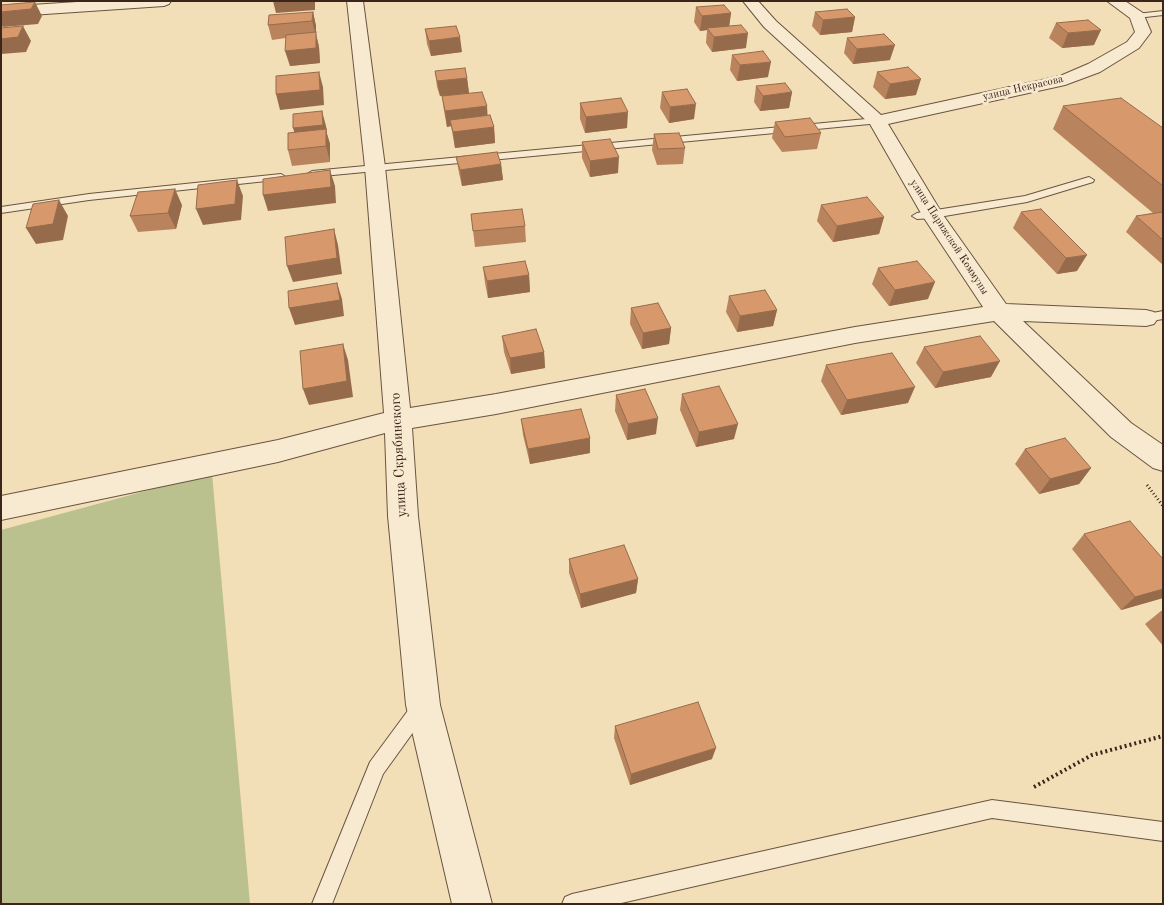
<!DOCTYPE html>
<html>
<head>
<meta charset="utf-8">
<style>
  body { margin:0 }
  #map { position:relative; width:1164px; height:905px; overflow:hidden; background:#f3dfb7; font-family:"Old Standard TT",serif }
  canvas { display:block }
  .frame { position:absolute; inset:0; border:2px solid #3c251a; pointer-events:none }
</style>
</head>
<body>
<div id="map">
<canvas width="1164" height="905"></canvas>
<div class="frame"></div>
</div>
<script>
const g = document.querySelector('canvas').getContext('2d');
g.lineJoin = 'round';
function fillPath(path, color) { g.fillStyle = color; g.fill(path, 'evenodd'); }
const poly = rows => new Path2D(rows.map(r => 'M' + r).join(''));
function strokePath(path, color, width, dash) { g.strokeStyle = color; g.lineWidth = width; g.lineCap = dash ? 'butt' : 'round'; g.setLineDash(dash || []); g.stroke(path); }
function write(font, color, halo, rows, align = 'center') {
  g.font = font + ' "Old Standard TT",serif'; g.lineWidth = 5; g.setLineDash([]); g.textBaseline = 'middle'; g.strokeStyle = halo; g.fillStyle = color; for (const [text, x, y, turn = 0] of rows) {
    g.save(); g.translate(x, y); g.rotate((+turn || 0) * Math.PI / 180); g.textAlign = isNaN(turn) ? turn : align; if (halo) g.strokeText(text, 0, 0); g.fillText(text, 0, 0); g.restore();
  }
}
const green = poly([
  [212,473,250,904,1,904,1,530]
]);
const pathFar1 = poly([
  [1147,485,1163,506]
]);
const path = poly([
  [1034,787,1092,755,1163,736]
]);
const lane = poly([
  [1163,11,1163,15,1137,18,1133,16,1137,14,1163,11],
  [877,118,880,119,880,123,312,177,307,174,312,171,877,118],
  [281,174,286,177,285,179,89,200,1,213,1,207,89,194,281,174],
  [1089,177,1094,180,1093,182,1027,202,933,218,917,219,912,216,917,213,1025,196,1089,177],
  [1163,311,1163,319,1146,322,1140,318,1142,315,1163,311],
  [421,699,427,701,430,707,427,713,383,774,332,904,312,904,370,762,415,701,421,699],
  [992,800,1163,822,1163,841,992,818,617,904,562,904,565,897,572,894,992,800]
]);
const street = poly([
  [92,1,171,1,169,4,164,6,1,17,1,7,92,1],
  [347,1,363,1,385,167,410,408,496,394,855,327,983,307,922,215,870,124,764,27,743,1,758,1,776,21,881,115,1060,76,1088,64,1127,42,1135,32,1130,18,1107,1,1125,1,1143,13,1151,32,1139,48,1100,72,1065,85,888,124,943,215,1006,304,1146,310,1154,312,1158,318,1154,324,1146,326,1023,321,1131,423,1163,445,1163,471,1153,468,1111,437,994,321,855,343,496,414,412,428,418,516,440,705,492,904,452,904,406,705,388,516,385,433,278,462,1,520,1,496,278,440,384,413,365,167,347,1]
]);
const wall = poly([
  [696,7,731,13,729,26,746,48,712,52,706,43,707,30,700,31,694,22],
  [313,12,316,26,316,34,319,47,320,63,290,66,286,38,272,40,268,25],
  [815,12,855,17,852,32,820,35,812,26],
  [1056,23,1094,45,1062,48,1049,38],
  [425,29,462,52,431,56,427,44],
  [847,38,890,60,853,64,844,53],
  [732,55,768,77,737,81,730,70],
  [435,71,467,78,469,93,487,115,494,127,495,143,455,148,451,126,447,127,444,111,442,96,440,96,437,87],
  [877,72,916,95,885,99,873,87],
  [756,86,792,92,789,108,760,111,754,102],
  [662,92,694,119,669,123,660,108],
  [580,103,627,128,585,133,580,119],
  [1063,106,1163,128,1163,265,1126,232,1136,216,1153,213,1053,129],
  [775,122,821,133,817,149,782,152,772,138],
  [326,126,327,134,330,144,330,162,292,166,288,150,294,132],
  [654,134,685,148,683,164,657,165,652,150],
  [582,142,618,173,590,177,582,158],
  [456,157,501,164,503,180,462,186,459,173],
  [182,205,176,229,138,232,130,216],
  [821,205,884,217,879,234,833,242,817,221],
  [1041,209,1077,271,1057,274,1013,228,1021,212],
  [471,214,525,226,526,242,475,247],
  [483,267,529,275,530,292,488,298,485,283],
  [878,268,928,299,889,306,872,284],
  [729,296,777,310,773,326,737,332,726,312],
  [631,308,671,328,669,344,642,349,630,324],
  [502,336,544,352,545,368,511,374,504,352],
  [924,347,991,377,935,388,916,363],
  [826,365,908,403,841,415,821,381],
  [682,394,734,439,696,447,680,410],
  [616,395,656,434,627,440,615,411],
  [521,419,590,438,590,453,530,464,523,435],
  [1025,449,1091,468,1079,484,1039,494,1015,464],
  [1084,534,1163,598,1121,610,1072,549],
  [569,559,638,579,636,593,581,608,569,573],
  [1163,610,1163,646,1145,624,1161,611],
  [615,726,712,759,630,785,614,738]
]);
const shadedWall = poly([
  [273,1,315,1,315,10,276,13],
  [35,2,42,16,38,24,3,27,1,25,1,12],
  [313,12,316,26,316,34,319,47,320,63,290,66,285,51,316,36,312,21],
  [731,13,729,28,707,28,707,30,700,31,702,16],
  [855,17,852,32,820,35,823,20],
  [23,26,31,41,26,52,1,54,1,39],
  [1101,30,1094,45,1062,48,1068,33],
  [748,33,746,48,712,52,714,37],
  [460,37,462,52,431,56,429,41],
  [895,45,890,60,853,64,857,49],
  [771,62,768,77,737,81,740,65],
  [319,72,323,87,324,105,280,110,276,94],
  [467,78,469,93,440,96,437,81],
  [921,79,916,95,885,99,890,84],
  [792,92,789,108,760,111,763,96],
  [696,104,694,119,669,123,670,107],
  [487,106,488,122,450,120,451,126,447,127,445,111],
  [322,111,326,126,327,134,330,144,330,162,326,146,298,144,293,128],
  [628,112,627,128,585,133,586,117],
  [494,127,495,143,455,148,453,132],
  [619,157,618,173,590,177,590,161],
  [501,164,503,180,462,186,460,170],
  [330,170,335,186,336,203,268,211,263,195],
  [237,180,243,196,241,220,203,225,196,209],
  [175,189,182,205,176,229,168,213],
  [59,200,68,216,63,240,36,244,26,228],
  [884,217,879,234,833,242,837,226],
  [334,229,338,245,342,274,293,282,287,266],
  [1087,255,1077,271,1057,274,1066,258],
  [529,275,530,292,488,298,487,281],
  [935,282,928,299,889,306,895,290],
  [337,283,342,299,344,316,295,325,289,308],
  [777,310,773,326,737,332,740,316],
  [671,328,669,344,642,349,643,333],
  [343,344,348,360,353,397,309,405,303,389],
  [544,352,545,368,511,374,510,358],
  [1000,361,991,377,935,388,943,372],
  [915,387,908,403,841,415,847,400],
  [658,418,656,434,627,440,628,424],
  [738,424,734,439,696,447,699,432],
  [590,438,590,453,530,464,528,449],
  [1091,468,1079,484,1039,494,1050,479],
  [638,579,636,593,581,608,580,594],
  [1163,589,1163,598,1121,610,1135,597],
  [716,748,712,759,630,785,631,774]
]);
const building = poly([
  [35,2,31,9,1,12,1,5,35,2],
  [724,5,731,13,702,16,696,7,724,5],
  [847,9,855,17,823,20,815,12,847,9],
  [313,12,312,21,268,25,269,15,313,12],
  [1088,20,1101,30,1068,33,1056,23,1088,20],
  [741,25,748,33,714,37,707,28,741,25],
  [23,26,18,37,1,39,1,28,23,26],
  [456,26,460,37,429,41,425,29,456,26],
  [316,32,316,48,285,51,286,35,316,32],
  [884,34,895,45,857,49,847,38,884,34],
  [763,51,771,62,740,65,732,55,763,51],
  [908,67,921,79,890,84,877,72,908,67],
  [465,68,467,78,437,81,435,71,465,68],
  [319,72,320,90,276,94,276,76,319,72],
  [785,83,792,92,763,96,756,86,785,83],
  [687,89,696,104,670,107,662,92,687,89],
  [482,92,487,106,445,111,442,96,482,92],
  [621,98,628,112,586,117,580,103,621,98],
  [1121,98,1163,128,1163,186,1063,106,1121,98],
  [322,111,323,125,293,128,293,114,322,111],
  [490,115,494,127,453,132,450,120,490,115],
  [810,118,821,133,785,137,775,122,810,118],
  [326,129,326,146,288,150,288,133,326,129],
  [679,133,685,148,658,149,654,134,679,133],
  [610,139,619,157,590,161,582,142,610,139],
  [497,152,501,164,460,170,456,157,497,152],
  [330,170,331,187,263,195,263,179,330,170],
  [237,180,235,204,196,209,198,185,237,180],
  [175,189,168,213,130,216,138,192,175,189],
  [867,197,884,217,837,226,821,205,867,197],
  [59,200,53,224,26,228,33,204,59,200],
  [522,209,525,226,473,231,471,214,522,209],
  [1041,209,1087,255,1066,258,1021,212,1041,209],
  [1163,212,1163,240,1136,216,1163,212],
  [334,229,337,258,287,266,285,237,334,229],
  [525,261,529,275,487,281,483,267,525,261],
  [917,261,935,282,895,290,878,268,917,261],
  [337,283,340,300,289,308,288,291,337,283],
  [765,290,777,310,740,316,729,296,765,290],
  [658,303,671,328,643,333,631,308,658,303],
  [536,329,544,352,510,358,502,336,536,329],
  [980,336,1000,361,943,372,924,347,980,336],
  [343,344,347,381,303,389,300,351,343,344],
  [892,353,915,387,847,400,826,365,892,353],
  [719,386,738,424,699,432,682,394,719,386],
  [645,389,658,418,628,424,616,395,645,389],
  [581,409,590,438,528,449,521,419,581,409],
  [1065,438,1091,468,1050,479,1025,449,1065,438],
  [1130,521,1163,559,1163,589,1135,597,1084,534,1130,521],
  [624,545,638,579,580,594,569,559,624,545],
  [698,702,716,748,631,774,615,726,698,702]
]);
const farStreetnames = [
  ["улица Некрасова",1023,88,-13],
  ["улица Парижской Коммуны",949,237,57]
];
const streetNames = [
  ["улица Скрябинского",399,455,-93]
];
fillPath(green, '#bbc18e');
strokePath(lane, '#6a5441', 2);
strokePath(street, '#6a5441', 2);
strokePath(pathFar1, '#3c251a', 3, [1, 2.5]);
strokePath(path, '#3c251a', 4, [2, 3]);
fillPath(lane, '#f7ead0');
fillPath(street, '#f7ead0');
fillPath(wall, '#b9845d');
fillPath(shadedWall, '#966b4c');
fillPath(building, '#d7996c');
strokePath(building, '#966b4c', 1);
write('11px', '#3c251a', '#f7ead0', farStreetnames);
write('14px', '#3c251a', '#f7ead0', streetNames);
</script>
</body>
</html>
